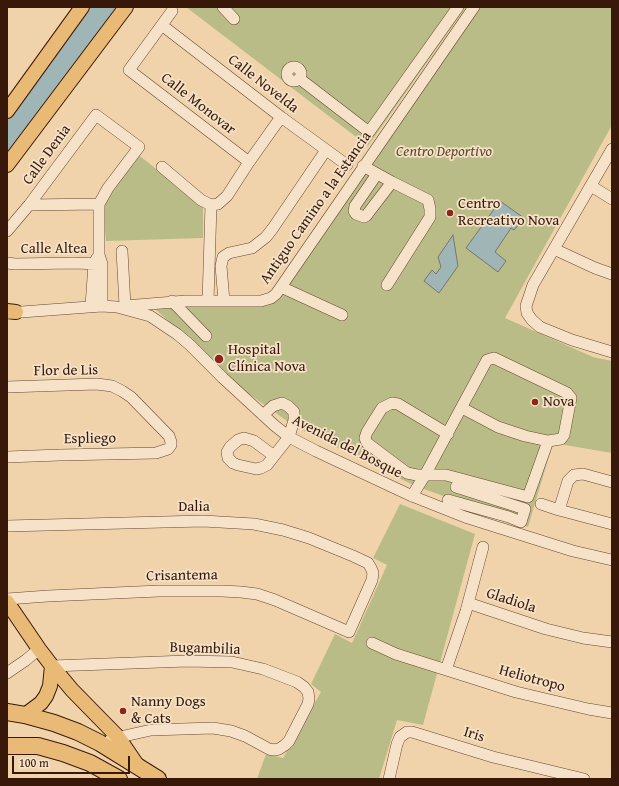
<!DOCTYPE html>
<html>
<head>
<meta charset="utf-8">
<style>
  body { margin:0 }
  #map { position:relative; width:619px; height:786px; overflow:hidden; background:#f0d3aa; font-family:"Gentium Book Plus",serif }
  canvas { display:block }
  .frame { position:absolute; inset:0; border:8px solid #381909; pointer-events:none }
  .scale { position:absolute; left:12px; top:756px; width:118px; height:18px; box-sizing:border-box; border:2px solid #381909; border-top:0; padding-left:5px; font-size:12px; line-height:14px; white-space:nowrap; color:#381909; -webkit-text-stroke:3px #f5e2c8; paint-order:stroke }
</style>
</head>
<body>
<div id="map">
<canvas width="619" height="786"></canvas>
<div class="frame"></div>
<div class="scale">100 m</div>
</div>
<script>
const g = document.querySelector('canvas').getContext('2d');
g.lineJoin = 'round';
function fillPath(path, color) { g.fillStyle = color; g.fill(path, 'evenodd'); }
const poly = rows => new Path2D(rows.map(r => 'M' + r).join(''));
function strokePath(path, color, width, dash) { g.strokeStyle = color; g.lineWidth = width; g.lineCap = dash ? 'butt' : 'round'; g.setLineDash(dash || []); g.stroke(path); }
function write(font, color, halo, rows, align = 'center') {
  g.font = font + ' "Gentium Book Plus",serif'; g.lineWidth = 3.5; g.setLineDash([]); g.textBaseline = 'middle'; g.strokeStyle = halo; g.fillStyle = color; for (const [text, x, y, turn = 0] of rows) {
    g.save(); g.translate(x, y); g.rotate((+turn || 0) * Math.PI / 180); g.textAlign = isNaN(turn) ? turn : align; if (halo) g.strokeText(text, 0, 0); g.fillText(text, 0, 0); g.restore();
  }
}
const green = poly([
  [186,7,466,7,368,146],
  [480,7,612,7,612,125,505,318,593,357,612,361,612,453,553,443,528,527,413,485,294,426,245,391,153,307,274,301],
  [136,153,203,206,203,238,106,241,103,206],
  [400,504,475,534,423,725,397,720,379,779,257,779,266,754,283,758,321,692,311,684,335,634,352,643,387,565,373,558]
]);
const water = poly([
  [82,7,126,7,7,165,7,111,82,7],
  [500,201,524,218,514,230,511,228,495,252,506,261,498,272,466,248,500,201],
  [453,235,458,266,439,293,424,281,432,270,436,274,441,267,438,257,453,235]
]);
const minor = poly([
  [223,7,234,19],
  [172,11,129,70,249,162],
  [163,26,281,117,347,165],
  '287 74a7 7 0 1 1 14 0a7 7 0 1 1-14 0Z',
  [300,79,369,132,458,7],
  [612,149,533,285,526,306,527,313,532,320,540,327,572,340,612,352],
  [363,166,392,182,366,216,364,217,356,214,354,211,355,206,377,174],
  [162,167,201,200,211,205],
  [591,186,612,199],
  [29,205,99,204],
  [211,205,218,204,227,196,249,162,281,117],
  [7,231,29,205,96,115,139,147,108,188,99,204,99,255,102,264,102,306],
  [554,249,595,268,612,274],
  [122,251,125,306],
  [7,263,15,264,73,263,102,264],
  [387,285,430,217,430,209,428,200,392,182],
  [281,287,342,315],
  [172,301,206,336],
  [208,301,211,205],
  [224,301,221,266,223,257,229,253,252,248,266,237,273,228,326,150],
  [91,306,94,264,97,258],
  [125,306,186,301,261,301,271,298,276,294,474,7],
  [8,313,102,306,117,307,150,316,177,334,190,345,223,378,274,425,289,437,316,451,412,496,465,517,573,551,612,560],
  [7,387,97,384,112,386,122,391,131,397,169,436,171,442,171,445,168,449,156,453,60,455,7,457],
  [263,415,273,406,282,403,288,406,294,412,294,420,289,437,274,456,267,465,261,468,256,469,238,465,233,463,228,458,227,452,230,447,238,440,244,438,254,441,274,456],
  [448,434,398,404,392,403,382,408,367,432,365,438,367,443,407,473,417,475,446,475,528,497,548,441],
  [412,496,425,475,487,360,494,358,567,393,571,398,564,435,561,439,548,441,525,436,498,427,462,408],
  [448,500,509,517,521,522,525,509,456,487],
  [541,504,559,510,612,524],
  [559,510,568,481,574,475,583,474,612,482],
  [7,526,203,521,254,524,283,530,309,538,353,556,368,563,371,568,373,573,372,580,349,632,275,600,257,594,241,592,222,591,159,591,48,596,7,599],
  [468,603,546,629,583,638,612,642],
  [372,643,396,654,516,692,588,709,612,713],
  [52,666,187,661,232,662,263,669,297,682,304,687,308,692,309,699,308,704,289,741,285,745,279,749,274,750,269,749,245,736,231,731,213,728,151,730,111,739],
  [446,670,466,611,483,547],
  [7,673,26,660,39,649],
  [389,779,397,744,400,737,407,732,412,732,493,757,584,779]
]);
const major = poly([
  [7,111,82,7],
  [7,165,126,7],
  [7,311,16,312],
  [7,602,39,649,52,666,72,690,118,737,137,765],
  [25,715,41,703,46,696,50,686,52,666]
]);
const highway = poly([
  [7,712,25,715,54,723,78,732,100,743,158,779],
  [7,746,38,746,63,753,90,763,119,779]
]);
const markers = [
  [450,213,4,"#8f2418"],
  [219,359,5,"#8f2418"],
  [535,402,4,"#8f2418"],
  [123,711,4,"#8f2418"]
];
const streetNames = [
  ["Calle Novelda",263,84,38],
  ["Calle Monovar",198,104,38],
  ["Calle Denia",47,155,-54],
  ["Antiguo Camino a la Estancia",316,208,-55],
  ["Calle Altea",54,249],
  ["Flor de Lis",66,371,-1],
  ["Espliego",90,439,-1],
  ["Avenida del Bosque",347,447,27],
  ["Dalia",194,507],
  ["Crisantema",182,576,-1],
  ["Gladiola",511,601,18],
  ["Bugambilia",205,649,2],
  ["Heliotropo",532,679,15],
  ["Iris",474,735,17]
];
const parkNames = [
  ["Centro Deportivo",444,152]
];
const poiNames = [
  ["Centro",458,204],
  ["Recreativo Nova",458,221],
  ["Hospital",228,350],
  ["Clínica Nova",228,367],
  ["Nova",543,402],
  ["Nanny Dogs",131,702],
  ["& Cats",131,719]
];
fillPath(green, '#babc88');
fillPath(water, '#a0b5b5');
strokePath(water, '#767770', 1);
strokePath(minor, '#664831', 12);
strokePath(major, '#381909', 16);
strokePath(highway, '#381909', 18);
strokePath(minor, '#f5e2c8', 11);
strokePath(major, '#e8ba75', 14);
strokePath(highway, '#e8ba75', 16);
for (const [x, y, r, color] of markers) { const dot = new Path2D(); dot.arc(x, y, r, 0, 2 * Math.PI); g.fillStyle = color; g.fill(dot); strokePath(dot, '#f5e2c8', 1.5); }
write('15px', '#381909', '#f5e2c8', streetNames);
write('italic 15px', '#5f4a2f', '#f5e2c8', parkNames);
write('15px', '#381909', '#f5e2c8', poiNames, 'left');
</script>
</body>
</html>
